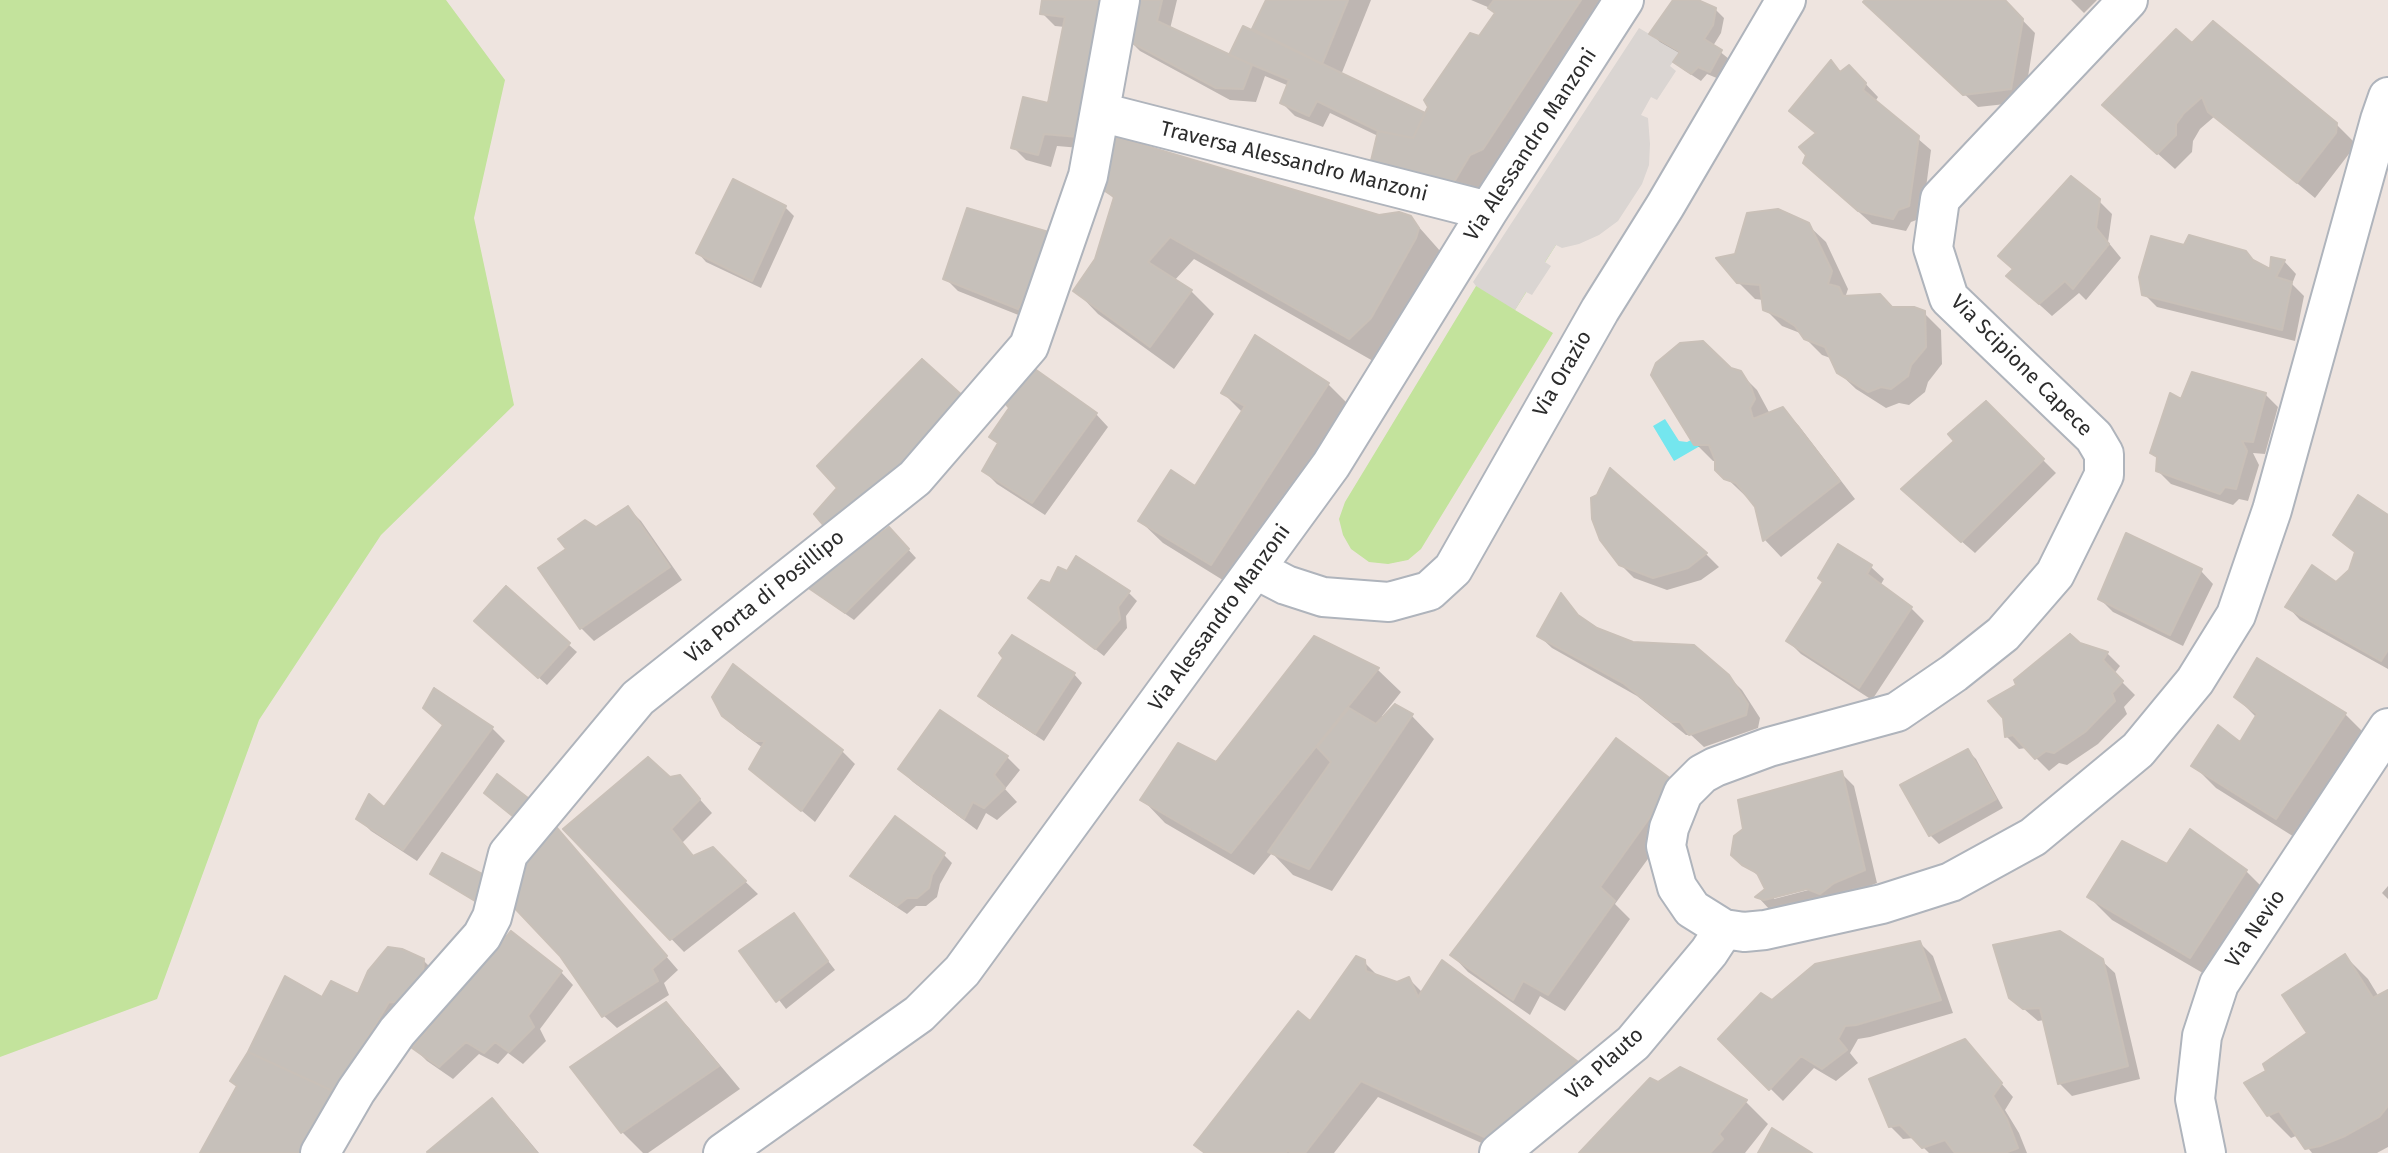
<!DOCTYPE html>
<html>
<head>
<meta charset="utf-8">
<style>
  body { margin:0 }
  canvas { display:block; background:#eee4df }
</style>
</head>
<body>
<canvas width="2388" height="1153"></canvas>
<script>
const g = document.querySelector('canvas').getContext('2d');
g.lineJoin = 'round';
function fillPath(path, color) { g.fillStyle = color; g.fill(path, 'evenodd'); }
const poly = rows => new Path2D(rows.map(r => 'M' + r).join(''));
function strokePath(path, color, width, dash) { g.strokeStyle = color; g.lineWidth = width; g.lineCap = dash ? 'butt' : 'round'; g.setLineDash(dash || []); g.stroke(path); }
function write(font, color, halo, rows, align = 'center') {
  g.font = font + ' "Fira Sans",sans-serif'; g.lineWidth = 6; g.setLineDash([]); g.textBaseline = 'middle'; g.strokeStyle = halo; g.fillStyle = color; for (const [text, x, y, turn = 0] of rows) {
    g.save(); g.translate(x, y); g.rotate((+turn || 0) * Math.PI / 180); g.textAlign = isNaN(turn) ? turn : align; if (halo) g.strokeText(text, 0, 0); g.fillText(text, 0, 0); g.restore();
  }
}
const green = poly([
  [0,0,446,0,505,80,474,218,514,405,381,535,259,720,157,999,0,1057],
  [1521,222,1556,245,1515,310,1553,333,1421,549,1408,560,1388,564,1369,562,1351,549,1343,535,1339,519,1345,502,1476,286]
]);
const plaza = poly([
  [1639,28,1680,52,1670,66,1676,71,1657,100,1651,97,1641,115,1648,118,1650,144,1649,165,1642,184,1618,221,1599,235,1579,244,1562,248,1556,245,1545,262,1551,266,1532,295,1526,292,1515,310,1476,286,1473,282]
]);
const water = poly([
  [1665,419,1679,441,1687,442,1695,438,1700,446,1674,461,1653,426]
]);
const shadow = poly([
  [1044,0,1124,0,1092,149,1057,146,1051,167,1026,160,1013,147,1049,105,1065,27,1055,26,1042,13],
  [1135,0,1177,0,1170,29,1230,57,1262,36,1254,29,1268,0,1371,0,1341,75,1426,116,1497,14,1490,8,1471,0,1619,0,1474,209,1378,136,1330,113,1323,127,1295,116,1282,103,1289,86,1265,76,1256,102,1230,100,1140,51,1127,38],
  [1675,0,1694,0,1715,9,1724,18,1721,33,1713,46,1729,59,1719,79,1707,74,1701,81,1684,70,1675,62,1681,54,1660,42,1652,34],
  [1868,0,2003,0,2035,33,2024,102,1978,107,1879,14],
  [2071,0,2097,0,2084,13],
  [2192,46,2336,124,2353,141,2352,150,2315,198,2215,116,2200,129,2193,141,2192,152,2175,169,2121,121],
  [1832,62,1842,73,1862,80,1878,97,1875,102,1931,150,1922,218,1911,222,1906,231,1872,224,1818,175,1817,134,1791,111],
  [1104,188,1379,217,1410,217,1441,252,1373,361,1194,259,1174,281,1191,291,1214,314,1174,369,1098,314,1076,291,1097,260,1115,200],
  [2099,201,2112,214,2108,242,2121,258,2086,300,2079,293,2052,316,2021,288],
  [785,207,794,216,761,288,706,262,698,253],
  [1808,225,1826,242,1848,289,1845,298,1893,309,1924,313,1941,330,1942,364,1928,382,1925,392,1909,405,1899,403,1886,408,1856,389,1838,372,1833,359,1822,355,1800,333,1782,326,1765,309,1763,300,1755,299,1738,282,1737,255],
  [2284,261,2296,274,2292,284,2304,296,2295,341,2157,307,2144,294,2256,263,2272,272],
  [945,278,1048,290,1031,320,958,291],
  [1730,369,1740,373,1757,390,1770,414,1783,409,1799,426,1855,499,1781,557,1765,540,1756,506,1717,469,1717,461,1713,461,1696,444],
  [1328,384,1351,407,1234,587,1163,543,1140,521,1195,488,1243,413,1223,393],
  [2265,394,2278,407,2265,454,2253,453,2259,465,2248,501,2239,499,2233,505,2171,484,2158,471,2158,459,2152,453,2182,401],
  [1986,403,2056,473,1975,553,1916,502],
  [1096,414,1108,427,1045,515,997,484,984,471,999,444,991,436],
  [1611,471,1706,554,1719,567,1701,580,1667,590,1634,578,1620,564,1599,497],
  [628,508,641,521,682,580,594,641,581,628,596,529],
  [2388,518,2388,669,2300,620,2288,607,2336,584,2351,571,2357,554,2335,535],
  [897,537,916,558,854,620,809,588],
  [1839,547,1871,567,1884,579,1880,586,1911,608,1924,621,1872,700,1801,654,1788,641,1825,583],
  [2201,571,2213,584,2183,646,2113,612,2100,599],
  [1050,585,1128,592,1137,601,1126,616,1127,628,1104,656,1039,606],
  [1561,596,1583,621,1596,629,1728,676,1742,690,1760,718,1758,728,1704,747,1691,735,1686,735,1637,696,1552,648,1539,636],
  [485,629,568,644,577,652,547,685],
  [1315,639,1378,670,1401,692,1382,716,1412,716,1434,739,1332,891,1293,875,1272,853,1254,875,1165,823,1143,800,1216,764],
  [2079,645,2107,653,2120,666,2114,674,2135,695,2124,707,2127,714,2098,744,2067,765,2059,763,2049,771,2026,748,2019,749,2006,736],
  [1074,674,1082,683,1044,741,988,704,980,695],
  [434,690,492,728,505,741,417,861,371,831,358,818,384,809,445,726],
  [2236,697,2345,714,2368,737,2299,840,2216,788,2193,765,2241,744,2257,718],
  [723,715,842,751,855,764,815,822,751,768,763,748,737,729],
  [1616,741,1691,800,1615,904,1630,919,1565,1011,1540,996,1530,1015,1468,972,1452,955],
  [1968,751,1976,759,2003,808,1939,844,1930,835],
  [1007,757,1020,770,1005,789,1017,802,997,820,986,813,977,830,913,782,900,769],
  [1841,773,1854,786,1877,883,1847,895,1770,910,1758,897,1767,889,1763,880,1733,854],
  [1815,885,1816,888,1774,899,1774,895],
  [680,777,712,813,682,843,694,858,712,849,758,894,684,952,565,829,670,779],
  [551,823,678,970,664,983,669,995,617,1028,604,1016],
  [944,855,952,863,940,884,937,897,926,906,916,906,907,914,861,884,853,875],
  [2246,871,2269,894,2213,979,2112,920,2089,897],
  [481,876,485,880,479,903,436,877],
  [2388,886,2388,899,2382,893],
  [793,915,835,970,786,1009,741,951],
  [1920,943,1933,956,1953,1013,1870,1037,1858,1039,1850,1053,1858,1063,1836,1081,1814,1068,1783,1101,1720,1039,1772,1002],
  [2345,956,2368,979,2379,997,2388,992,2388,1147,2377,1153,2312,1153,2298,1135,2291,1138,2268,1115,2268,1072,2309,1033],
  [423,960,436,973,339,1153,202,1153,323,1000,358,996],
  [2101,960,2115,973,2140,1079,2072,1096,2059,1083,2045,1020,2038,1021,2011,998],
  [1364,962,1380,978,1397,984,1409,979,1423,993,1576,1062,1592,1078,1504,1153,1378,1097,1334,1153,1205,1153,1196,1145,1311,1023],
  [561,972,573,985,540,1029,546,1041,523,1064,508,1053,498,1064,479,1054,453,1079,427,1061,414,1048],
  [666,1005,689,1028,740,1089,648,1153,643,1153,622,1132],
  [1965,1041,2013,1097,2005,1110,2019,1133,2027,1153,1929,1153,1914,1138,1903,1139,1890,1126],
  [1681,1069,1746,1102,1768,1124,1745,1153,1582,1153,1659,1084],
  [492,1100,514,1123,539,1153,430,1153]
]);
const building = poly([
  [1042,0,1111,0,1079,137,1044,134,1038,155,1011,148,1023,97,1048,103,1065,17,1040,14,1042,0],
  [1133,0,1162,0,1157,21,1252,65,1243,89,1216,88,1125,39,1133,0],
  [1266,0,1348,0,1322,64,1252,29,1266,0],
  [1494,0,1581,0,1483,149,1470,155,1451,187,1370,165,1378,131,1413,138,1428,107,1424,100,1470,33,1479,36,1495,13,1488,8,1494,0],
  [1673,0,1698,0,1716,8,1713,25,1704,39,1722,50,1710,72,1698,67,1691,74,1673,62,1680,52,1649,34,1673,0],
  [1865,0,2005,0,2023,19,2011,89,1963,95,1863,2,1865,0],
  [2213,21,2337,123,2336,133,2297,183,2208,112,2202,97,2184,113,2176,124,2176,135,2157,154,2102,105,2176,29,2192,43,2213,21],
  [1243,26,1425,113,1413,138,1378,131,1317,101,1309,116,1280,103,1289,80,1229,55,1243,26],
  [1831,60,1840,72,1849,65,1866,83,1863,90,1919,136,1909,206,1898,210,1893,219,1858,211,1803,163,1806,155,1799,147,1816,133,1789,111,1831,60],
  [1116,137,1379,215,1399,212,1411,216,1419,228,1416,238,1371,318,1349,339,1170,237,1148,262,1192,290,1150,347,1073,291,1095,259,1114,197,1102,189,1116,137],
  [2071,176,2100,199,2096,228,2109,244,2073,289,2065,281,2039,304,2006,276,2013,269,1998,256,2071,176],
  [733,179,786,206,752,281,696,253,733,179],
  [967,208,1052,233,1036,277,1018,309,943,279,967,208],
  [1778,209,1809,223,1832,271,1828,284,1839,287,1843,296,1880,294,1892,307,1914,307,1925,311,1926,347,1911,365,1908,376,1891,389,1881,387,1868,392,1837,373,1825,347,1804,339,1795,326,1781,317,1763,310,1760,285,1737,283,1716,258,1735,254,1747,213,1778,209],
  [2189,235,2246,251,2253,260,2270,269,2271,257,2285,260,2276,277,2292,282,2282,330,2142,295,2139,277,2151,236,2184,245,2189,235],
  [1255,335,1329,383,1211,565,1138,521,1171,470,1195,486,1245,406,1221,393,1255,335],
  [1703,341,1731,368,1741,371,1751,387,1755,399,1750,408,1753,419,1783,407,1840,481,1763,541,1755,507,1736,483,1724,479,1715,470,1715,460,1709,445,1694,445,1651,375,1656,363,1680,343,1703,341],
  [922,359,964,397,915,455,825,527,814,514,837,488,817,466,922,359],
  [1032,367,1097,413,1032,503,982,471,998,443,989,437,1009,408,1005,403,1032,367],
  [2192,372,2266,393,2253,442,2242,441,2247,451,2236,489,2225,487,2220,494,2156,471,2157,457,2150,453,2170,393,2181,399,2192,372],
  [1986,401,2044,459,1961,542,1901,489,1954,441,1948,434,1986,401],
  [1610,468,1707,553,1688,568,1653,578,1619,565,1600,540,1592,519,1591,498,1597,495,1610,468],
  [2358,495,2388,515,2388,650,2381,661,2285,607,2312,565,2336,582,2349,570,2355,552,2333,535,2358,495],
  [628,506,670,567,580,629,538,568,566,549,558,539,585,520,596,527,628,506],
  [889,527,909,549,845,613,807,587,889,527],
  [2126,533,2202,569,2170,635,2098,599,2126,533],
  [1838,544,1872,565,1867,574,1912,607,1859,688,1786,641,1823,582,1818,578,1838,544],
  [1076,556,1130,591,1118,607,1120,619,1095,649,1028,598,1041,580,1050,583,1058,567,1067,571,1076,556],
  [506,586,570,643,538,678,474,621,506,586],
  [1561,593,1578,615,1597,628,1633,642,1694,645,1729,675,1748,704,1746,715,1689,735,1680,722,1672,722,1623,683,1537,636,1561,593],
  [2070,634,2080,643,2108,652,2103,660,2123,681,2112,693,2115,701,2085,732,2054,753,2046,751,2035,759,2013,735,2005,737,2003,718,1988,701,2016,685,2014,680,2070,634],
  [1012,635,1075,673,1035,734,978,696,1003,658,999,653,1012,635],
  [1314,636,1379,668,1231,853,1140,800,1178,743,1216,762,1314,636],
  [2257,658,2346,713,2276,819,2191,766,2218,725,2240,742,2257,714,2234,697,2257,658],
  [733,664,843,750,801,811,749,769,765,741,755,741,722,716,712,697,733,664],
  [434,688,493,727,403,850,356,819,369,794,384,807,443,725,423,708,434,688],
  [1395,704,1413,714,1309,869,1268,852,1331,762,1317,747,1349,708,1376,724,1395,704],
  [940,710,1008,756,994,775,1005,788,984,808,973,802,964,819,898,769,940,710],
  [1616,738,1675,782,1600,887,1615,901,1548,995,1523,981,1513,1000,1450,955,1616,738],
  [1968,749,1996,799,1929,836,1900,785,1968,749],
  [648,757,670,777,680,775,700,799,671,829,693,856,713,847,746,881,670,940,563,829,648,757],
  [1842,771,1865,870,1834,883,1820,894,1807,889,1764,900,1755,897,1765,889,1757,873,1742,865,1731,855,1734,836,1743,829,1738,800,1842,771],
  [497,774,528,798,515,818,484,793,497,774],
  [895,816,945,853,932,875,929,888,917,898,907,898,897,906,850,876,895,816],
  [551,821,667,956,652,969,658,981,602,1017,560,956,508,901,533,842,551,821],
  [2190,829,2247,870,2190,958,2087,897,2122,841,2167,864,2190,829],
  [442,853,482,874,475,901,430,874,442,853],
  [794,913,828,961,776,1002,739,951,794,913],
  [511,931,562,971,528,1016,534,1027,509,1052,495,1042,484,1053,466,1042,439,1067,412,1048,511,931],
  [2060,931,2103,959,2128,1066,2058,1084,2040,1008,2023,1009,2009,998,1993,945,2060,931],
  [1920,941,1941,1000,1856,1025,1845,1026,1838,1039,1847,1050,1822,1069,1801,1056,1769,1090,1718,1039,1761,993,1772,1000,1815,964,1920,941],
  [388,947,402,949,424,959,423,973,407,1003,389,1002,335,1092,248,1052,285,976,322,997,331,981,358,994,368,971,388,947],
  [2345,954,2373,998,2388,990,2388,1106,2379,1117,2345,1136,2320,1146,2305,1149,2279,1111,2267,1116,2244,1083,2266,1071,2263,1064,2307,1033,2282,995,2345,954],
  [1356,956,1365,960,1366,971,1397,982,1409,977,1418,997,1442,960,1577,1061,1489,1139,1361,1081,1305,1153,1290,1153,1288,1150,1286,1153,1205,1153,1194,1145,1298,1011,1310,1021,1356,956],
  [666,1002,719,1066,621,1133,570,1067,666,1002],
  [1965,1039,2002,1083,1993,1096,2007,1119,2018,1148,2005,1153,1955,1153,1945,1140,1922,1148,1900,1125,1889,1127,1869,1079,1965,1039],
  [248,1052,335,1092,308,1149,297,1153,200,1153,237,1086,230,1081,248,1052],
  [1680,1067,1747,1100,1719,1134,1723,1139,1710,1153,1579,1153,1650,1078,1658,1082,1680,1067],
  [492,1098,537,1153,428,1153,427,1152,492,1098],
  [1772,1128,1812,1153,1758,1153,1772,1128]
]);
const minor = poly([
  [2128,0,1940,199,1933,248,1949,298,2094,437,2104,454,2104,475,2055,574,2003,634,1954,673,1897,712,1769,747,1715,767,1702,774,1683,793,1669,828,1666,846,1677,887,1692,909,1724,929,1744,932,1765,930,1882,904,1951,882,2033,837,2138,750,2195,681,2236,615,2272,510,2380,120,2388,97],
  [1100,112,1488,211],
  [1257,570,1286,585,1323,597,1389,602,1429,591,1453,569,1600,310,1665,206,1786,0],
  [320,1153,356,1091,397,1032,482,936,492,917,508,854,638,698,915,478,1029,346,1088,176,1120,0],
  [723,1153,919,1014,962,971,1331,465,1488,211,1624,0],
  [1499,1153,1633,1043,1709,952,1724,929],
  [2206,1153,2195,1099,2202,1036,2219,984,2388,728]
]);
const streetNames = [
  ["Via Alessandro Manzoni",1531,145,-57],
  ["Traversa Alessandro Manzoni",1294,162,14],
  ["Via Scipione Capece",2021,366,45],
  ["Via Orazio",1563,374,-60],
  ["Via Porta di Posillipo",765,597,-39],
  ["Via Alessandro Manzoni",1220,618,-54],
  ["Via Nevio",2256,929,-56],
  ["Via Plauto",1605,1064,-42]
];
fillPath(green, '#c3e39c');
fillPath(plaza, '#dad5d2');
fillPath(water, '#74e6ee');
fillPath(shadow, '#0003');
fillPath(building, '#c6c0ba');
strokePath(building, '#c9c0b8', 2);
strokePath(minor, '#afb4bc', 42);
strokePath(minor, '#fff', 38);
write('21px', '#2c2c2c', '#fff', streetNames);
</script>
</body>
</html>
